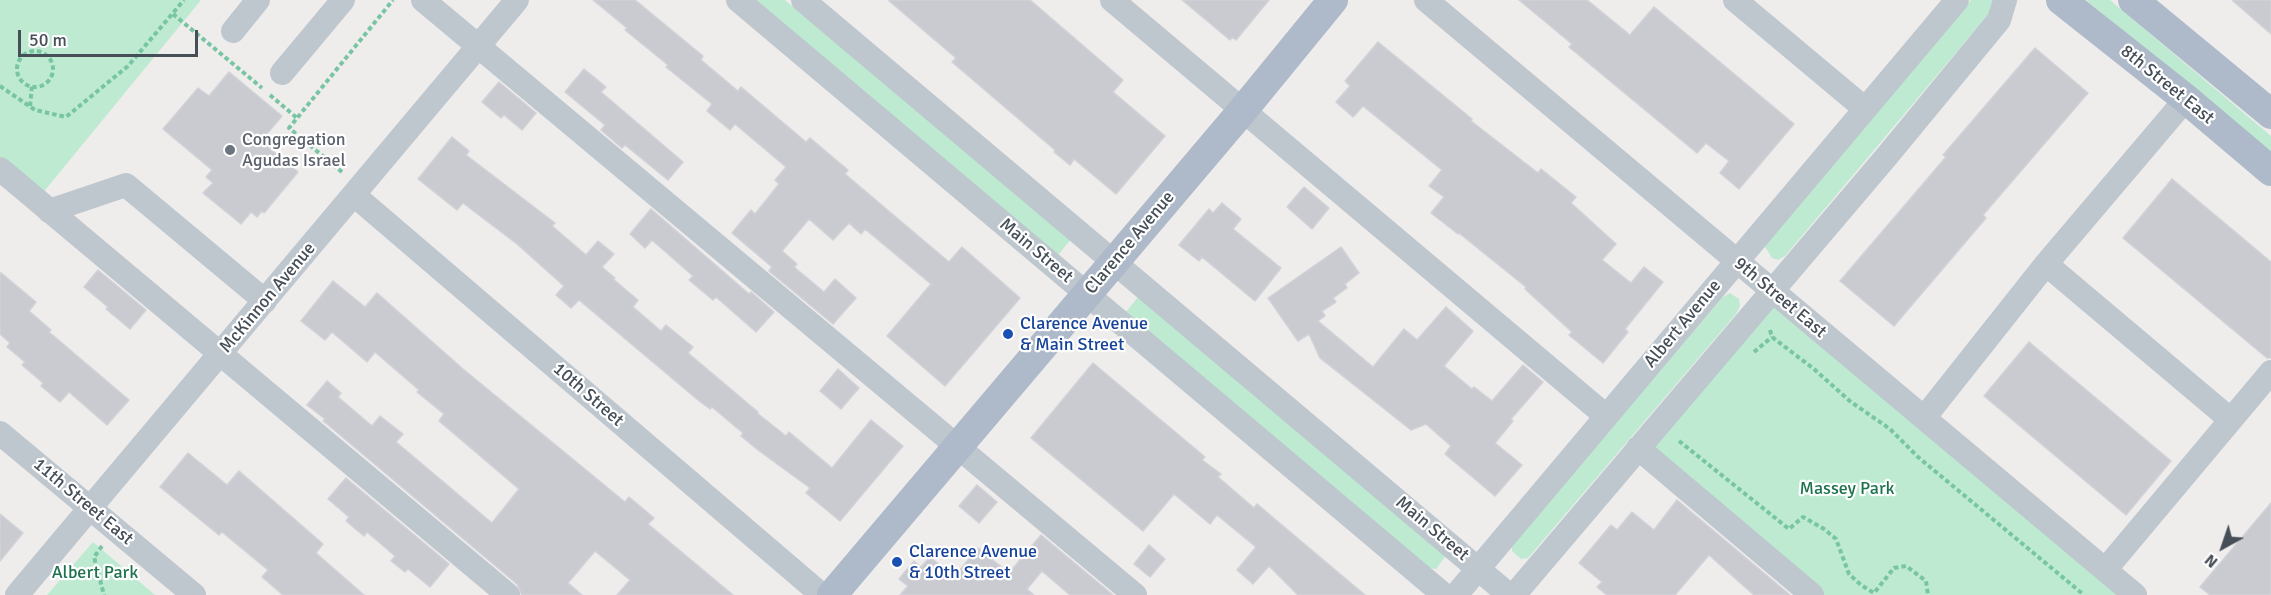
<!DOCTYPE html>
<html>
<head>
<meta charset="utf-8">
<style>
  body { margin:0 }
  #map { position:relative; width:2271px; height:595px; overflow:hidden; background:#efecec; font-family:Signika,sans-serif }
  canvas { display:block }
  .north { position:absolute; left:2193px; top:517px; width:60px; height:60px; -webkit-text-stroke:4px #fff; paint-order:stroke; rotate:220deg; font-size:16px; font-weight:700; line-height:24px; text-align:center; color:#464e58 }
  .north::after { content:''; display:block; margin:auto; width:21px; height:27px; background:#464e58; clip-path:polygon(50% 0,100% 100%,50% 72%,0 100%) }
  .scale { position:absolute; left:18px; top:30px; width:180px; height:27px; box-sizing:border-box; border:3px solid #464e58; border-top:0; padding-left:8px; font-size:18px; line-height:21px; white-space:nowrap; color:#464e58; -webkit-text-stroke:4px #fff; paint-order:stroke }
</style>
</head>
<body>
<div id="map">
<canvas width="2271" height="595"></canvas>
<div class="north">N</div>
<div class="scale">50 m</div>
</div>
<script>
const g = document.querySelector('canvas').getContext('2d');
g.lineJoin = 'round';
function fillPath(path, color) { g.fillStyle = color; g.fill(path, 'evenodd'); }
const poly = rows => new Path2D(rows.map(r => 'M' + r).join(''));
function strokePath(path, color, width, dash) { g.strokeStyle = color; g.lineWidth = width; g.lineCap = dash ? 'butt' : 'round'; g.setLineDash(dash || []); g.stroke(path); }
function write(font, color, halo, rows, align = 'center') {
  g.font = font + ' Signika,sans-serif'; g.lineWidth = 4.5; g.setLineDash([]); g.textBaseline = 'middle'; g.strokeStyle = halo; g.fillStyle = color; for (const [text, x, y, turn = 0] of rows) {
    g.save(); g.translate(x, y); g.rotate((+turn || 0) * Math.PI / 180); g.textAlign = isNaN(turn) ? turn : align; if (halo) g.strokeText(text, 0, 0); g.fillText(text, 0, 0); g.restore();
  }
}
const green = poly([
  [0,0,201,0,37,200,0,169],
  [750,0,785,0,1071,239,1055,259],
  [1971,0,1992,0,1991,11,1785,256,1778,260,1772,258,1765,247,1768,242],
  [2086,0,2110,0,2271,136,2271,155],
  [1144,290,1443,551,1445,557,1436,569,1429,568,1125,313],
  [1772,292,2136,595,1812,595,1638,448],
  [1730,293,1739,299,1740,306,1736,314,1528,558,1521,559,1512,551,1512,545,1723,297],
  [93,542,155,595,47,595]
]);
const building = poly([
  [593,0,635,0,703,56,701,60,738,91,741,87,806,142,810,138,848,170,845,174,949,262,962,247,1020,298,945,386,887,336,931,284,865,229,861,234,849,223,833,240,809,219,782,251,797,264,794,267,824,292,835,279,856,298,833,324,769,271,772,267,732,233,751,210,755,214,779,184,775,180,786,167,735,124,730,130,707,111,712,104,666,67,668,65,625,30,627,28,593,0],
  [888,0,1030,0,1123,80,1113,92,1165,136,1116,194,1074,159,1070,165,1054,152,1055,150,952,62,956,58,888,0],
  [1182,0,1269,0,1236,40,1232,37,1230,40,1182,0],
  [1519,0,1587,0,1630,35,1654,7,1794,124,1739,189,1720,173,1729,161,1706,143,1697,153,1569,47,1572,44,1519,0],
  [2232,0,2271,0,2271,34,2232,0],
  [1378,42,1472,119,1471,121,1538,173,1541,169,1576,197,1571,203,1616,244,1602,260,1631,283,1644,267,1663,282,1625,329,1628,332,1603,363,1569,335,1572,332,1525,289,1526,287,1459,233,1458,234,1431,213,1444,197,1429,186,1442,170,1363,106,1353,117,1336,102,1350,86,1345,81,1378,42],
  [2035,48,2088,93,1983,215,1986,218,1894,326,1840,281,1946,157,1943,155,2035,48],
  [584,69,606,87,601,92,683,162,668,180,625,145,622,148,601,130,605,125,565,92,584,69],
  [229,72,282,116,261,141,298,172,264,213,262,211,257,217,251,212,241,224,203,193,213,183,206,177,212,170,163,129,198,88,209,96,229,72],
  [499,82,536,113,522,130,504,115,501,118,482,102,499,82],
  [452,137,469,151,466,155,555,223,552,226,586,255,598,241,614,254,602,267,615,278,613,279,638,300,633,307,661,331,666,325,693,347,688,353,758,412,757,413,786,436,789,432,832,468,871,420,903,446,840,521,806,493,810,488,758,450,741,436,743,433,712,407,710,409,698,400,579,300,571,308,556,295,564,286,517,244,463,203,457,210,418,179,452,137],
  [2172,179,2271,262,2271,358,2267,358,2123,238,2172,179],
  [1304,187,1329,208,1312,229,1287,207,1304,187],
  [1222,203,1241,219,1233,229,1281,268,1255,301,1202,257,1199,261,1179,245,1209,209,1213,213,1222,203],
  [651,209,749,294,751,292,774,312,756,332,716,297,713,300,689,280,693,276,652,240,645,248,630,234,651,209],
  [1341,247,1359,273,1345,284,1347,288,1333,298,1336,302,1322,311,1325,316,1318,321,1373,367,1404,329,1417,340,1446,307,1473,331,1444,366,1472,389,1474,387,1492,401,1523,365,1543,382,1511,419,1513,421,1495,443,1522,465,1495,496,1445,454,1451,446,1426,424,1411,430,1320,358,1309,334,1298,341,1268,298,1341,247],
  [98,270,146,310,130,329,106,309,108,307,84,287,98,270],
  [0,272,36,302,29,311,51,330,49,332,129,400,107,425,69,392,60,402,41,386,43,383,22,365,25,362,7,347,10,343,0,334,0,272],
  [333,281,365,307,377,293,463,369,625,502,629,497,654,518,648,524,733,595,617,595,630,580,595,551,568,583,582,595,522,595,517,584,327,424,323,421,325,419,307,405,327,381,341,393,338,397,372,426,380,416,403,434,396,442,492,523,519,489,439,421,444,414,417,392,419,390,375,352,367,362,332,332,325,340,301,321,333,281],
  [2029,342,2171,461,2126,515,1984,396,2029,342],
  [1093,363,1205,457,1202,460,1221,474,1218,477,1254,508,1257,504,1365,595,1298,595,1269,566,1253,584,1237,570,1256,547,1217,515,1210,524,1174,494,1143,531,1031,438,1093,363],
  [838,369,859,388,841,409,820,391,838,369],
  [188,453,227,485,239,471,323,544,316,553,364,595,283,595,262,577,268,570,222,532,219,535,160,487,188,453],
  [346,478,449,564,430,587,408,569,405,572,391,561,395,556,367,532,364,536,346,521,349,517,328,499,346,478],
  [977,485,997,502,979,523,959,506,977,485],
  [1677,500,1790,595,1754,595,1709,555,1675,595,1607,595,1597,587,1602,582,1579,563,1611,525,1617,530,1632,512,1654,530,1677,500],
  [2271,503,2271,595,2210,595,2200,587,2271,503],
  [0,514,23,533,0,561,0,514],
  [1041,535,1113,595,1070,595,1042,571,1027,589,1034,595,900,595,908,586,899,579,914,561,921,567,930,557,949,573,954,567,959,571,978,548,1009,573,1041,535],
  [1149,545,1165,559,1150,577,1134,564,1149,545]
]);
const path = poly([
  [173,14,262,88],
  '17 69a18 18 0 1 1 36 0a18 18 0 1 1-36 0Z',
  [0,86,35,110,66,117,128,66,184,0],
  [270,95,297,118],
  [30,106,32,86],
  [342,172,289,128,393,0],
  [1770,330,1772,337,1814,369,1851,402,1890,429,1918,457,2084,595],
  [1754,352,1772,337],
  [1679,441,1789,529,1803,517,1824,529,1836,539,1849,574,1861,585,1874,593,1894,568,1906,566,1926,581,1928,595],
  [102,546,94,557,104,595]
]);
const minor = poly([
  [423,0,1135,595],
  [738,0,1444,595],
  [803,0,1509,595],
  [1112,0,1606,416],
  [1426,0,2135,595],
  [1735,0,1864,108],
  [233,31,258,0],
  [282,73,343,0],
  [0,169,508,595],
  [354,195,822,595],
  [49,211,126,185,265,301],
  [2046,264,2231,420],
  [1924,418,2046,264,2186,99],
  [0,433,194,595],
  [1638,448,1812,595],
  [2105,570,2271,372],
  [17,595,517,0],
  [1456,595,1957,0],
  [1514,595,1887,156,1999,20,2005,0]
]);
const major = poly([
  [2061,0,2186,99,2271,171],
  [2133,0,2271,114],
  [832,595,1243,110,1333,0]
]);
const markers = [
  [230,150,6,"#6b7280"],
  [1008,334,6,"#1a4fb4"],
  [897,562,6,"#1a4fb4"]
];
const streetNames = [
  ["8th Street East",2167,85,39],
  ["Clarence Avenue",1130,243,-50],
  ["Main Street",1036,251,40],
  ["McKinnon Avenue",268,298,-50],
  ["9th Street East",1780,298,40],
  ["Albert Avenue",1683,324,-50],
  ["10th Street",588,395,41],
  ["11th Street East",83,502,40],
  ["Main Street",1432,529,40]
];
const worshipNames = [
  ["Congregation",242,140],
  ["Agudas Israel",242,161]
];
const transitNames = [
  ["Clarence Avenue",1020,324],
  ["& Main Street",1020,345],
  ["Clarence Avenue",909,552],
  ["& 10th Street",909,573]
];
const parkNames = [
  ["Massey Park",1847,489],
  ["Albert Park",95,573]
];
fillPath(green, '#bdead1');
fillPath(building, '#cacbd1');
strokePath(building, '#d1d2d7', 1.5);
strokePath(path, '#78c5a3', 4, [4.5, 3]);
strokePath(minor, '#bec6ce', 24);
strokePath(major, '#aebac9', 30);
for (const [x, y, r, color] of markers) { const dot = new Path2D(); dot.arc(x, y, r, 0, 2 * Math.PI); g.fillStyle = color; g.fill(dot); strokePath(dot, '#fff', 2); }
write('18px', '#464e58', '#fff', streetNames);
write('18px', '#5b616d', '#fff', worshipNames, 'left');
write('18px', '#164399', '#fff', transitNames, 'left');
write('18px', '#1e724d', '#fff', parkNames);
</script>
</body>
</html>
